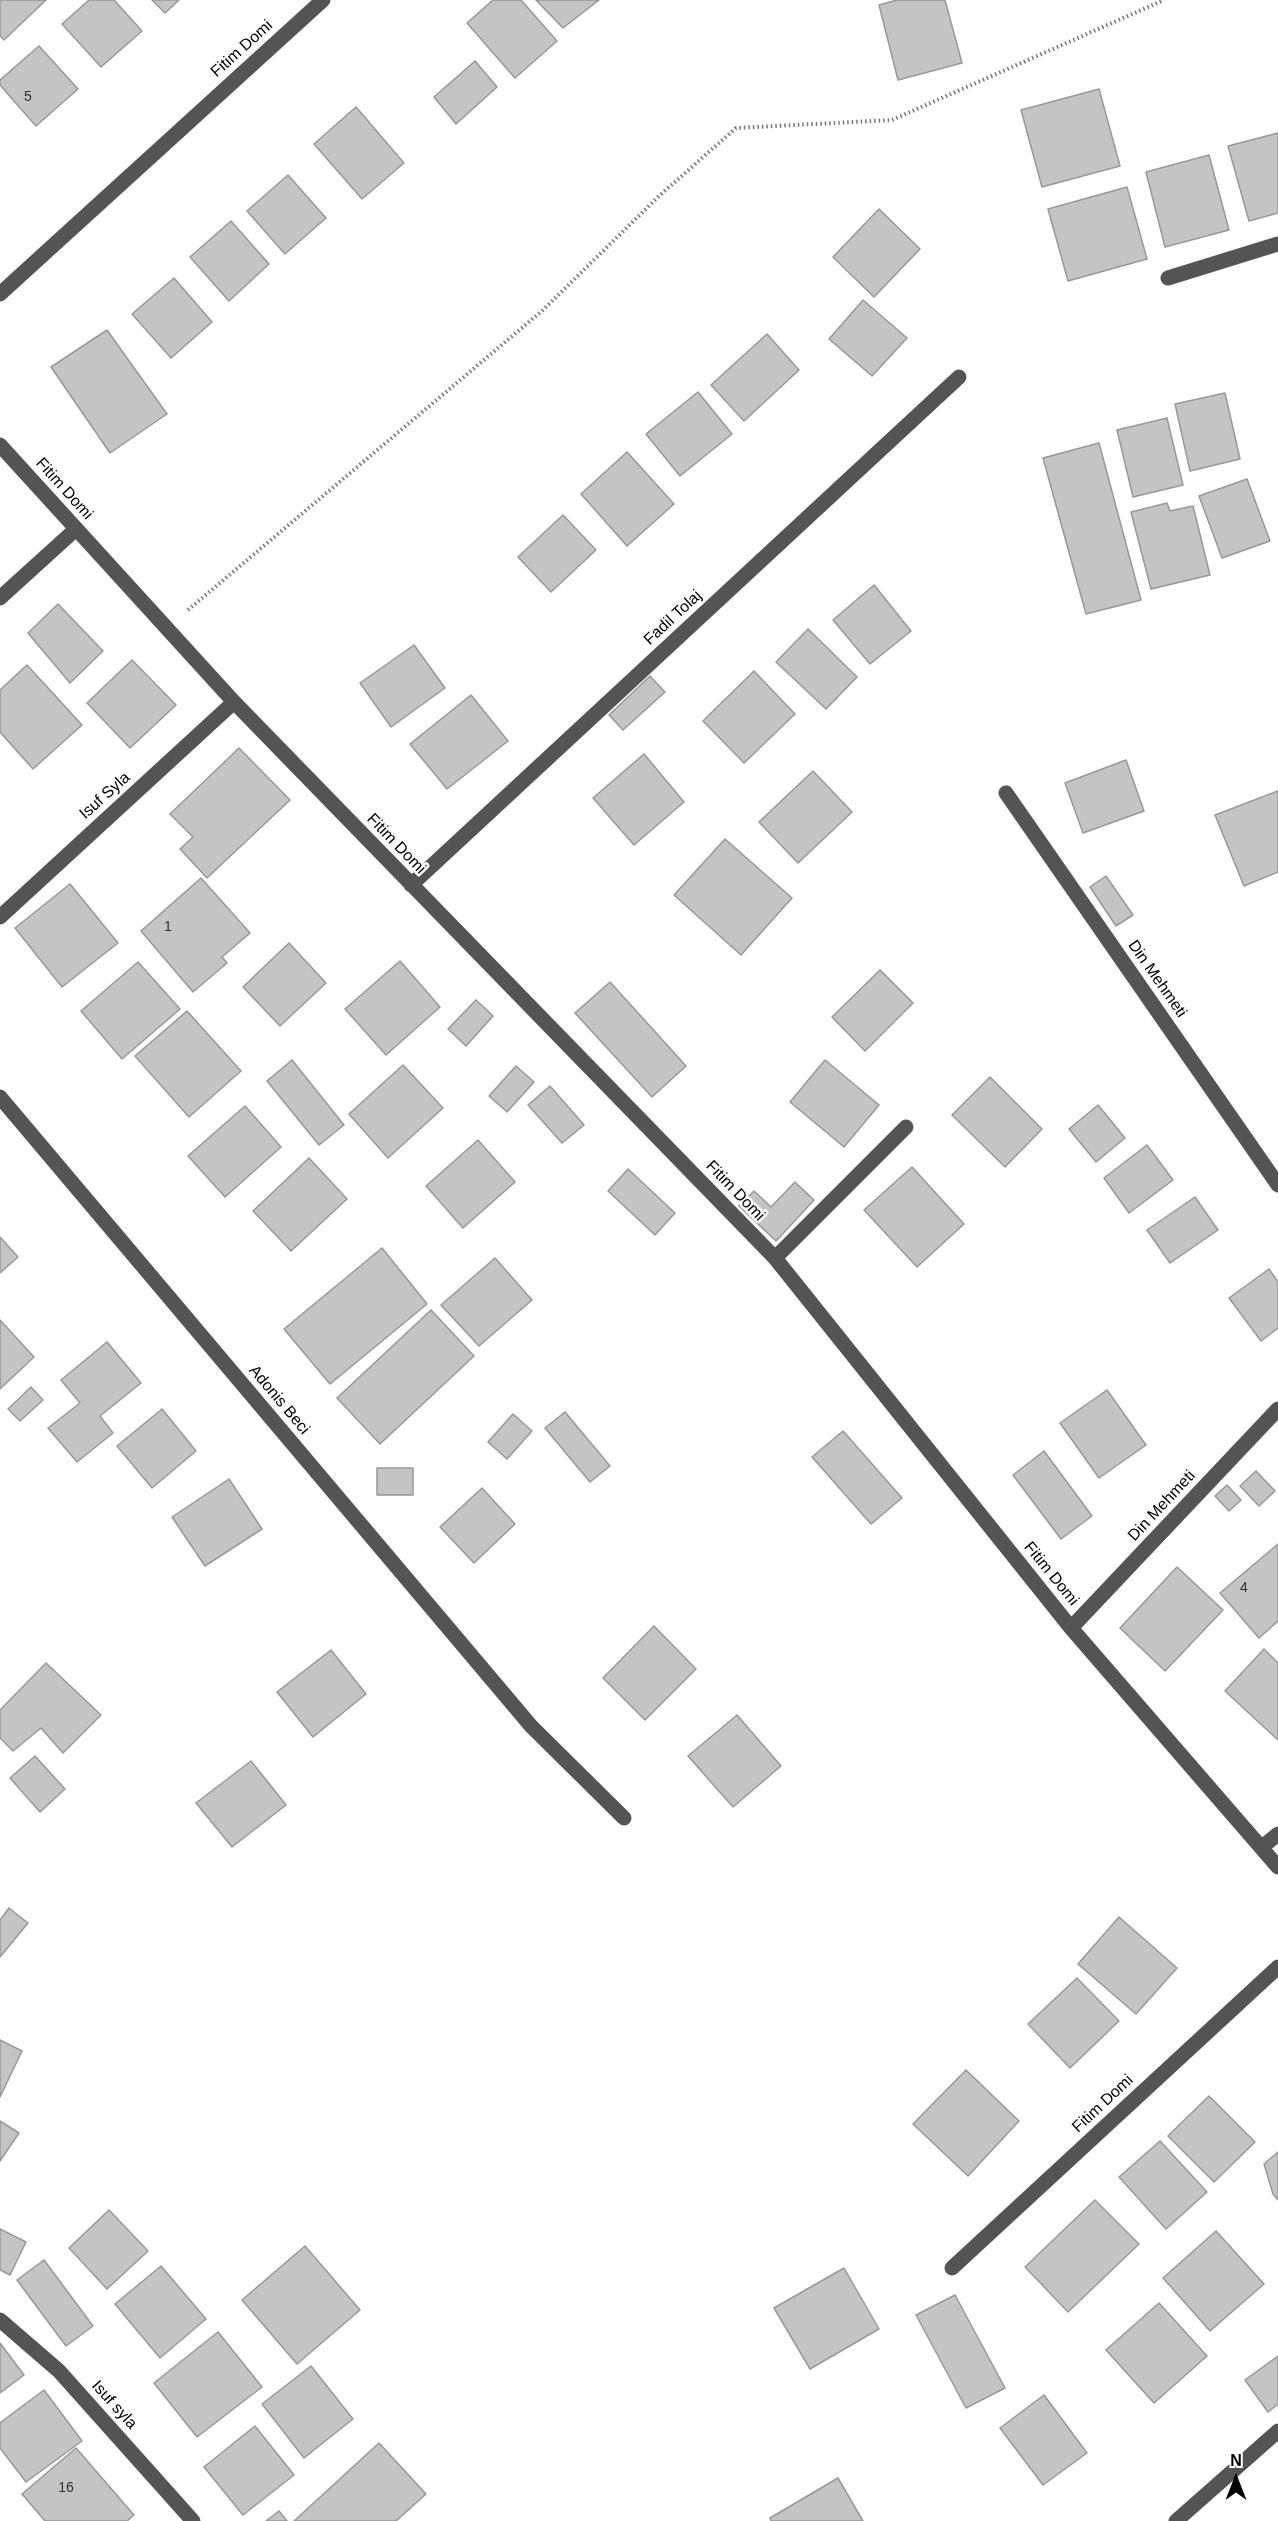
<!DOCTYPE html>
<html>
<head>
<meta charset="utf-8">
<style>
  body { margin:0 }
  #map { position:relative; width:1278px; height:2521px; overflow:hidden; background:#fff; font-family:Arial,sans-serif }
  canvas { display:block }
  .north { position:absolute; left:1206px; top:2449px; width:60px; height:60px; -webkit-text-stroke:4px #fff; paint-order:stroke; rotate:0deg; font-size:16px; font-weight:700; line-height:24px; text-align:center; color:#000 }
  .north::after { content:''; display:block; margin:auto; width:21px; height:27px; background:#000; clip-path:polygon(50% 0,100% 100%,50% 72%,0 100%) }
</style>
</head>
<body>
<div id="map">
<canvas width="1278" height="2521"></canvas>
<div class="north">N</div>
</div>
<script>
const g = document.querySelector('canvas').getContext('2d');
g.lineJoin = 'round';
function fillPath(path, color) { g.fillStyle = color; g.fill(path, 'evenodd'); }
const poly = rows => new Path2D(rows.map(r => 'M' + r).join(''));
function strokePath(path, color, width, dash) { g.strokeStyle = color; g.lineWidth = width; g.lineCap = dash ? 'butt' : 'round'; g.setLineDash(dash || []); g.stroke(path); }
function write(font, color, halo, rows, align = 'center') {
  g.font = font + ' Arial,sans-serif'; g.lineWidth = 5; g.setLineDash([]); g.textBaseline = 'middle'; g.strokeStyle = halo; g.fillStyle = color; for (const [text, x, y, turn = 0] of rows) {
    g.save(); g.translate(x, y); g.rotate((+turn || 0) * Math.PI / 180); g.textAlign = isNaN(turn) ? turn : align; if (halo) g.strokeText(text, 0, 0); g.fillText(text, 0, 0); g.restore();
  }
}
const building = poly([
  [0,0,46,0,4,40,0,36,0,0],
  [89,0,114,0,142,31,101,67,62,24,89,0],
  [152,0,179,0,165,13,152,0],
  [493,0,521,0,557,41,515,78,467,23,493,0],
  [536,0,599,0,563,28,536,0],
  [897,0,945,0,962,63,898,80,879,5,897,0],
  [39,46,78,89,36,126,0,85,0,80,39,46],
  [475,61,497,87,456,124,434,97,475,61],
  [1099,89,1120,166,1042,187,1021,110,1099,89],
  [356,107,404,163,362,199,314,144,356,107],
  [1278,133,1278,213,1249,221,1228,146,1278,133],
  [1209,155,1229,230,1165,247,1146,172,1209,155],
  [288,175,326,218,285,254,247,211,288,175],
  [1127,187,1147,259,1068,281,1048,209,1127,187],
  [879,209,920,249,874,297,833,257,879,209],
  [231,221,269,264,229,301,190,257,231,221],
  [174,278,212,322,171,358,132,314,174,278],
  [863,300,907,338,872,376,829,339,863,300],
  [107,330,167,414,110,453,51,367,107,330],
  [767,334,799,370,744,421,711,385,767,334],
  [698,392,732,434,680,476,646,434,698,392],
  [1225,393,1240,459,1190,471,1175,404,1225,393],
  [1167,418,1183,485,1133,497,1117,430,1167,418],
  [1099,443,1141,600,1086,614,1043,458,1099,443],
  [627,452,674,504,627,546,581,494,627,452],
  [1247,479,1270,541,1222,558,1199,496,1247,479],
  [1167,503,1170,511,1193,506,1210,575,1151,589,1131,512,1167,503],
  [563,515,596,550,551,592,518,557,563,515],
  [874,585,911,631,870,664,833,620,874,585],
  [58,604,103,651,70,683,28,633,58,604],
  [808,629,857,677,826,709,776,662,808,629],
  [414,645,445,688,391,727,360,683,414,645],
  [132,660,176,705,130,748,87,703,132,660],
  [27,665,82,725,33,769,0,732,0,690,27,665],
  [754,671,795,714,744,763,703,721,754,671],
  [650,676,665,692,623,730,609,715,650,676],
  [471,695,508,741,447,789,410,744,471,695],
  [239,748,290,800,207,878,180,849,193,837,170,814,239,748],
  [644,754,684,802,634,845,593,798,644,754],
  [1126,760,1144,811,1083,833,1065,783,1126,760],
  [813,771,852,812,798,863,759,822,813,771],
  [1278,791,1278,872,1244,886,1215,815,1278,791],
  [725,839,792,898,741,955,674,895,725,839],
  [1106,876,1133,915,1116,926,1090,887,1106,876],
  [201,878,250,933,222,957,227,963,193,992,141,931,201,878],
  [70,884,118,943,62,987,15,928,70,884],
  [289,943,326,983,280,1026,243,987,289,943],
  [400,961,440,1007,386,1055,345,1009,400,961],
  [138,962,180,1009,122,1059,81,1011,138,962],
  [880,970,913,1003,865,1051,832,1017,880,970],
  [610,982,686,1066,652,1097,575,1013,610,982],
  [476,1000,493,1016,466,1046,448,1029,476,1000],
  [187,1011,241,1071,189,1117,135,1056,187,1011],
  [292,1060,344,1125,319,1145,267,1081,292,1060],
  [825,1060,879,1105,844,1147,790,1102,825,1060],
  [403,1065,443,1108,388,1158,349,1114,403,1065],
  [516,1066,534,1082,507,1112,489,1096,516,1066],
  [990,1077,1042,1129,1005,1167,952,1115,990,1077],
  [550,1086,584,1125,562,1143,528,1105,550,1086],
  [1098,1105,1125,1138,1096,1162,1069,1129,1098,1105],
  [245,1106,281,1147,225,1197,188,1156,245,1106],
  [478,1140,515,1182,463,1228,426,1186,478,1140],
  [1147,1145,1173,1180,1129,1213,1104,1178,1147,1145],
  [309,1158,347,1199,291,1251,253,1211,309,1158],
  [912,1167,964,1224,917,1267,864,1210,912,1167],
  [628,1169,675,1213,655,1235,608,1191,628,1169],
  [795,1182,814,1200,776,1241,739,1206,754,1191,771,1207,795,1182],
  [1195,1197,1218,1230,1170,1263,1147,1230,1195,1197],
  [0,1237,18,1257,0,1273,0,1237],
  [382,1248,427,1304,330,1384,284,1329,382,1248],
  [495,1258,532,1300,479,1346,441,1305,495,1258],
  [1269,1269,1278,1282,1278,1328,1261,1341,1229,1298,1269,1269],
  [431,1310,474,1356,380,1444,337,1398,431,1310],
  [0,1320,34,1357,0,1389,0,1320],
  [107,1342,141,1383,100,1416,113,1433,77,1462,48,1428,80,1403,61,1380,107,1342],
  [31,1387,43,1400,20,1421,8,1409,31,1387],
  [1107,1390,1146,1445,1099,1478,1060,1423,1107,1390],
  [162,1409,196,1451,152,1488,117,1446,162,1409],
  [565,1412,610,1466,590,1482,545,1428,565,1412],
  [513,1414,532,1431,507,1459,488,1442,513,1414],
  [843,1431,902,1498,871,1524,812,1457,843,1431],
  [1044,1451,1092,1516,1061,1539,1013,1475,1044,1451],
  [377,1468,413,1468,413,1495,377,1495,377,1468],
  [1256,1471,1275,1491,1259,1506,1240,1486,1256,1471],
  [229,1479,262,1529,205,1566,172,1517,229,1479],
  [1227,1485,1241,1500,1229,1511,1215,1496,1227,1485],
  [482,1488,515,1524,474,1563,440,1527,482,1488],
  [1278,1544,1278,1621,1259,1638,1220,1593,1278,1544],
  [1177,1567,1223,1610,1165,1671,1120,1628,1177,1567],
  [654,1626,696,1669,645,1720,603,1678,654,1626],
  [1264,1649,1278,1663,1278,1740,1225,1691,1264,1649],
  [331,1650,366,1694,313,1737,277,1692,331,1650],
  [46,1663,101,1715,63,1753,41,1728,13,1751,0,1738,0,1710,46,1663],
  [737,1715,781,1766,733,1807,688,1756,737,1715],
  [35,1756,65,1789,40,1812,10,1778,35,1756],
  [251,1761,286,1805,232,1847,196,1803,251,1761],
  [9,1908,28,1923,0,1957,0,1920,9,1908],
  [1119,1917,1177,1968,1136,2014,1078,1964,1119,1917],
  [1077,1978,1119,2021,1070,2068,1028,2024,1077,1978],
  [0,2040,22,2051,0,2097,0,2040],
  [966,2070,1019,2121,968,2176,913,2124,966,2070],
  [1209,2096,1255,2142,1214,2182,1168,2136,1209,2096],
  [0,2121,19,2133,0,2161,0,2121],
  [1160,2141,1207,2192,1166,2229,1119,2177,1160,2141],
  [1278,2152,1278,2200,1273,2194,1264,2164,1278,2152],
  [1095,2200,1139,2244,1068,2312,1025,2267,1095,2200],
  [109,2210,148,2251,107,2289,69,2248,109,2210],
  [0,2229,26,2242,10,2275,0,2270,0,2229],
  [1216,2231,1264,2284,1210,2331,1163,2278,1216,2231],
  [305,2246,360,2310,297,2364,242,2300,305,2246],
  [44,2260,93,2326,66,2346,17,2280,44,2260],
  [161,2266,206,2319,160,2358,115,2304,161,2266],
  [844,2268,879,2329,810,2369,774,2308,844,2268],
  [955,2295,1005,2388,966,2408,916,2315,955,2295],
  [1159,2303,1207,2356,1154,2403,1106,2350,1159,2303],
  [218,2332,262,2387,197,2437,154,2383,218,2332],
  [0,2343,24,2375,0,2393,0,2343],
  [1278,2356,1278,2404,1268,2412,1245,2380,1278,2356],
  [311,2366,353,2419,304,2458,262,2404,311,2366],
  [44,2390,82,2441,26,2482,0,2448,0,2423,44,2390],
  [1044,2395,1087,2453,1043,2485,1000,2428,1044,2395],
  [255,2426,294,2475,243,2515,204,2467,255,2426],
  [379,2443,426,2494,396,2521,294,2521,379,2443],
  [76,2448,134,2515,127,2521,45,2521,22,2494,76,2448],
  [838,2478,863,2521,771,2521,770,2518,838,2478],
  [279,2511,287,2521,266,2521,279,2511]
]);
const path = poly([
  [188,610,543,310,659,196,736,128,892,120,1164,0]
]);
const minor = poly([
  [1168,278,1278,244],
  [0,294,323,0],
  [0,445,234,702,775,1258,1071,1628,1278,1867],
  [0,598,76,529],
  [1006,793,1278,1185],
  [411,885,959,377],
  [0,917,234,702],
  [0,1097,531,1726,624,1818],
  [775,1258,906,1127],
  [1071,1628,1278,1409],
  [1262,1847,1278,1834],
  [952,2268,1278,1967],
  [0,2320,59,2371,193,2521],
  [1176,2521,1278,2431]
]);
const numberNames = [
  ["5",28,97],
  ["1",168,927],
  ["4",1244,1588],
  ["16",66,2488]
];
const streetNames = [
  ["Fitim Domi",242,49,-42],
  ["Fitim Domi",64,489,48],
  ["Fadil Tolaj",673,618,-43],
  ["Isuf Syla",105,796,-42],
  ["Fitim Domi",396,844,46],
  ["Din Mehmeti",1157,979,55],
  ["Fitim Domi",735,1191,46],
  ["Adonis Beci",279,1400,50],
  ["Din Mehmeti",1162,1506,-47],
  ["Fitim Domi",1051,1574,51],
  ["Fitim Domi",1103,2104,-43],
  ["Isuf syla",114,2405,48]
];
fillPath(building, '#c4c4c4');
strokePath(building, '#989898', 1.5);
strokePath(path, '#767676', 4, [1.5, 3]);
strokePath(minor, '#545454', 15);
write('14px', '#313131', null, numberNames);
write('16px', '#000', '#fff', streetNames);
</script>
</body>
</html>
